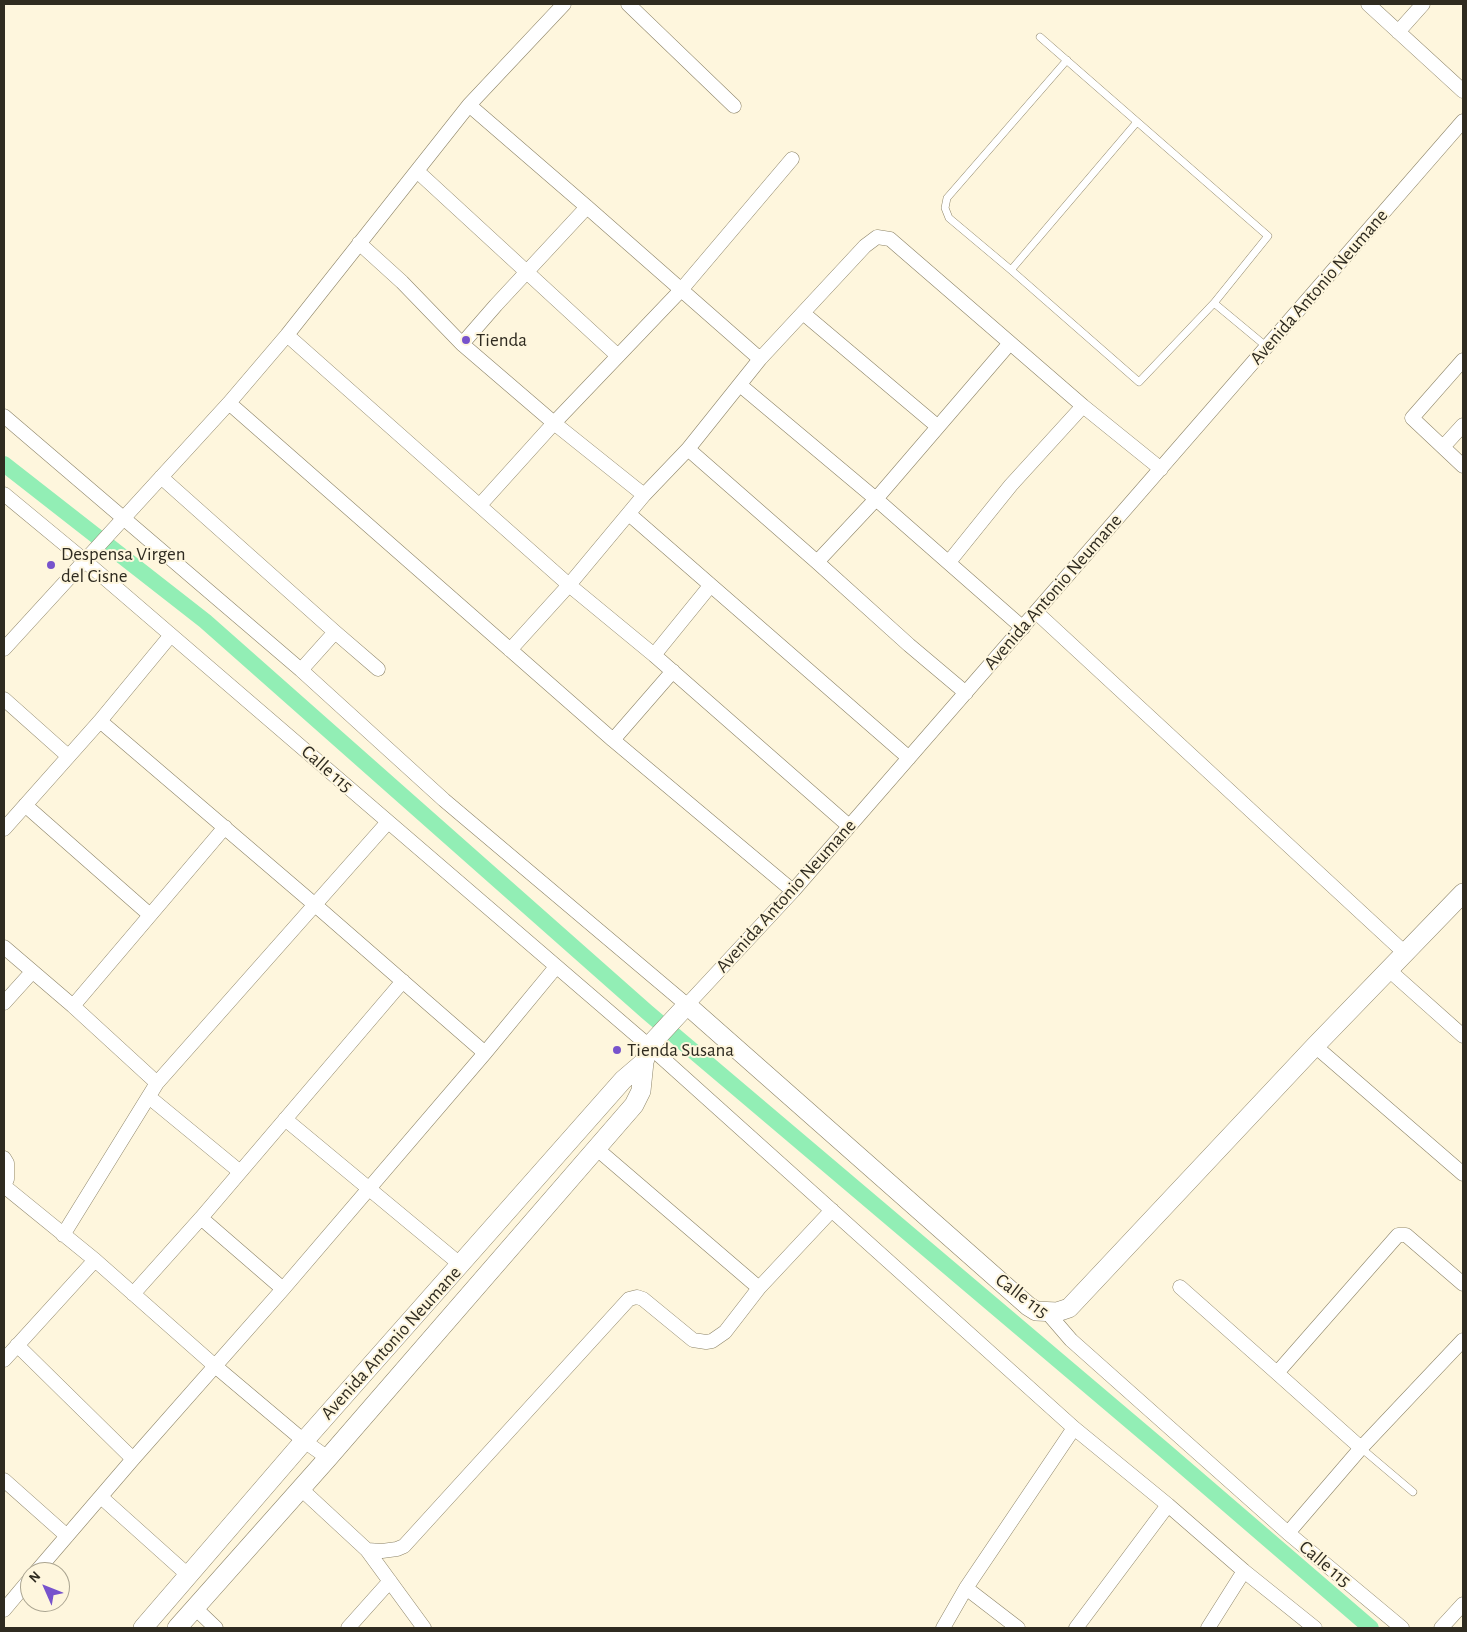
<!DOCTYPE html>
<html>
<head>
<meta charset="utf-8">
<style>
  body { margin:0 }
  #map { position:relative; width:1467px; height:1632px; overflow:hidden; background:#fef6dd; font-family:"Alegreya Sans",sans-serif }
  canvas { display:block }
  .frame { position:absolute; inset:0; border:5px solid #2f2b20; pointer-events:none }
  .north { position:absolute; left:20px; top:1562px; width:50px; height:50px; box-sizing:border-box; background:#fef6dd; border:1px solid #aba591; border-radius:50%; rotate:314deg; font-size:14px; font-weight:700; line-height:20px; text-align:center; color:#2f2b20 }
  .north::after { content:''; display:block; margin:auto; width:18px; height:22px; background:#7753cc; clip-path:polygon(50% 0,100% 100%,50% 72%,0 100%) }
</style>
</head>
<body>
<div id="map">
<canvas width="1467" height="1632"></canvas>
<div class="frame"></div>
<div class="north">N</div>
</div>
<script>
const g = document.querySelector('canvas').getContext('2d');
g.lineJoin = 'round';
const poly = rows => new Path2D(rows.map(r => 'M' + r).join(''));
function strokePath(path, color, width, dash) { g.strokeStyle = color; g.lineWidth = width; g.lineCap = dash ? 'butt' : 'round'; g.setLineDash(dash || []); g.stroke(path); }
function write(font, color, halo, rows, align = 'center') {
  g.font = font + ' "Alegreya Sans",sans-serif'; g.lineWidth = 4; g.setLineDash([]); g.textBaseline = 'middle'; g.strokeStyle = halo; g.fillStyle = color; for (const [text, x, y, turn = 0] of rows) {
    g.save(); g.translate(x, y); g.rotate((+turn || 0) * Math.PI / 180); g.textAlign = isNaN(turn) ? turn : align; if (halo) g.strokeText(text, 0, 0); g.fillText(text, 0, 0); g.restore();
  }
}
const canal = poly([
  [4,464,205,621,647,1012,1163,1449,1371,1628]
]);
const lane = poly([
  [1040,37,1268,236,1214,303,1267,347],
  [1067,60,947,198,945,208,949,218,1011,270,1139,382,1214,303],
  [1011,270,1137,122],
  [1361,1448,1413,1492]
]);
const street = poly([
  [628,4,734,106],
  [1368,4,1463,91],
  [1398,32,1423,4],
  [469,105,587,207,760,359],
  [417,171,618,356],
  [359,243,402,282,462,344,554,423,644,495],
  [803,313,937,426],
  [287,335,569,585,654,655,849,826],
  [462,344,496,305,587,207],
  [1463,360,1412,418,1463,466],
  [740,385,876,499,1023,628],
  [229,403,613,740,793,891],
  [4,416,301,670,444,800,687,1005,793,891,1463,121],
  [1443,447,1463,425],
  [688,449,817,562,909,645,966,693],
  [161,477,335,632,378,669],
  [4,494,85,561,649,1046,1074,1428,1168,1505,1244,1571,1315,1628],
  [480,505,554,423,681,290,792,159],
  [629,514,909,758],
  [817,562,876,499,1010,343],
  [949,562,1011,485,1083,406],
  [1036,612,1406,954],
  [4,649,229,403,287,335,469,105,564,4],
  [510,650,569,585,644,495,688,449,760,359,865,246,877,237,890,239,1083,406,1161,469],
  [654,655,710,586],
  [301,670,335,632],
  [4,699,68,756],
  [100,721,314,904,485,1053],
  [613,740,673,671],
  [25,805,150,915],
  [4,829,100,721,171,635],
  [4,947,73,1006,157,1083],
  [1390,971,1463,1036],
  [4,1003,32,972],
  [73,1006,225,827],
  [1315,1046,1463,1174],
  [149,1097,239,1171],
  [285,1119,461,1265],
  [597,1149,759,1288],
  [4,1158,7,1163,7,1179,4,1186],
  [4,1186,95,1260,215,1366,304,1441,328,1458],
  [201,1218,283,1289],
  [63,1235,157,1083,388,822],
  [1180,1287,1277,1373],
  [133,1294,201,1218,403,981],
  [1046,1311,1071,1340,1288,1533,1402,1628],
  [17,1345,133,1459],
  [4,1360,95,1260],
  [1361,1448,1277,1373,1398,1235,1406,1235,1463,1284],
  [4,1480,67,1536],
  [300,1488,367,1550,382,1551,397,1549,404,1546,629,1299,637,1297,643,1299,693,1340,706,1342,712,1341,725,1332,759,1288,832,1210],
  [101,1497,188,1575],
  [1288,1533,1361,1448,1463,1340],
  [367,1550,424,1628],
  [36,1572,133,1459,283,1289,485,1053,556,967],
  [966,1588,1018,1628],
  [194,1607,216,1628],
  [4,1610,30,1579],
  [348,1628,390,1581],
  [943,1628,966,1588,1074,1428],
  [1076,1628,1168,1505],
  [1208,1628,1244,1571],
  [1441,1628,1463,1604]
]);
const secondary = poly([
  [143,1628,304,1441,623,1080,644,1062],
  [177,1628,328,1458,634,1105,641,1091,644,1062,649,1046,687,1005,1028,1306,1036,1311,1057,1312,1069,1308,1315,1046,1463,893]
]);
const markers = [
  [466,340,5,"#7753cc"],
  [51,565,5,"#7753cc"],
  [617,1050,5,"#7753cc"]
];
const streetNames = [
  ["Avenida Antonio Neumane",1319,287,-49],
  ["Avenida Antonio Neumane",1053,592,-49],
  ["Calle 115",327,769,41],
  ["Avenida Antonio Neumane",786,896,-48],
  ["Calle 115",1022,1296,37],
  ["Avenida Antonio Neumane",391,1343,-48],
  ["Calle 115",1325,1564,40]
];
const poiNames = [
  ["Tienda",476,340],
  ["Despensa Virgen",61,554],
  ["del Cisne",61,576],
  ["Tienda Susana",627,1050]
];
strokePath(canal, '#92eeb5', 16);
strokePath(lane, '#8d8468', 8);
strokePath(street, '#8d8468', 15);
strokePath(secondary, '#8d8468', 20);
strokePath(lane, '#fff', 7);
strokePath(street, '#fff', 14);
strokePath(secondary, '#fff', 19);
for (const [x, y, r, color] of markers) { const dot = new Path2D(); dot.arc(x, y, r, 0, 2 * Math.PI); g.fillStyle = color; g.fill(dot); strokePath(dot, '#fef6dd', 2); }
write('19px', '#2f2b20', '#fef6dd', streetNames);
write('19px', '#2f2b20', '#fef6dd', poiNames, 'left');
</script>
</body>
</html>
